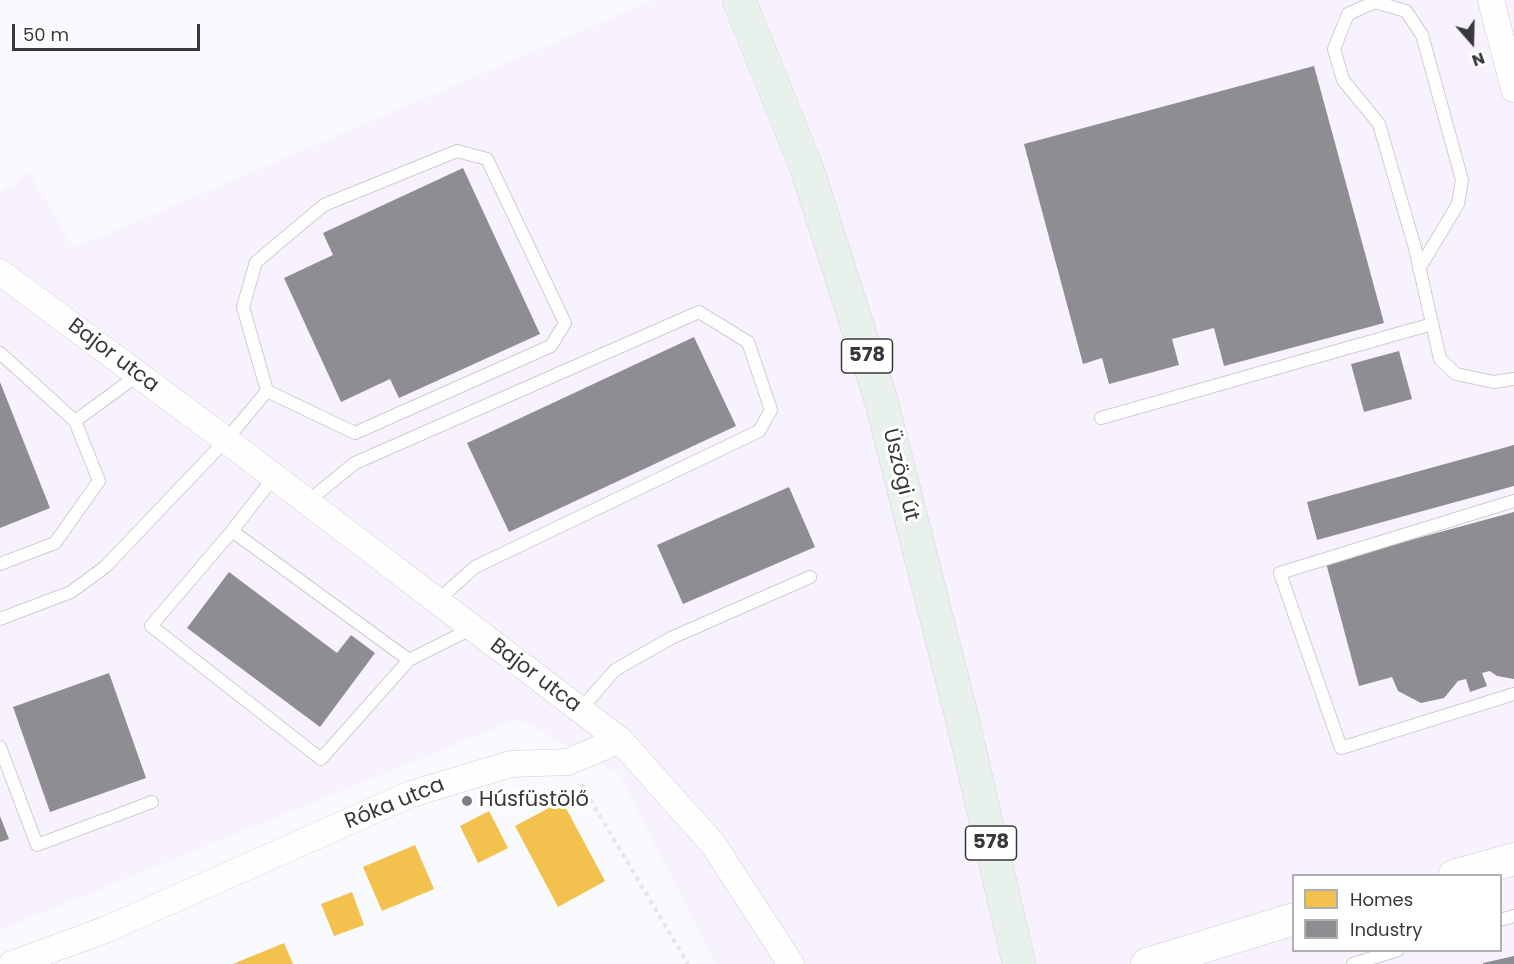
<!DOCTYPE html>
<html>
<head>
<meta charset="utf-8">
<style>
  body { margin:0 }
  #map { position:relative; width:1514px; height:964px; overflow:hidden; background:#f9fafd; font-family:Poppins,sans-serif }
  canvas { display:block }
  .legend { position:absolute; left:1292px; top:874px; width:210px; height:78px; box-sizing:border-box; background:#fff; border:2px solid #afb0b1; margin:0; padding:8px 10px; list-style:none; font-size:18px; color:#38393d }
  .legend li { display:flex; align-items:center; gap:12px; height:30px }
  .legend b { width:30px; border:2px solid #afb0b1 }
  .north { position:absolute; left:1442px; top:12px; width:60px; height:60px; -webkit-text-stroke:4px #fff; paint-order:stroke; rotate:160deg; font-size:16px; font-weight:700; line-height:24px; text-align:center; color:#38393d }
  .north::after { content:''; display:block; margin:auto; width:21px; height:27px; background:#38393d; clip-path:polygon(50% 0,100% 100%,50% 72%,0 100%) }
  .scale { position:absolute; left:12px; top:24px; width:188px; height:27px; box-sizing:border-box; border:3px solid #38393d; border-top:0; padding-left:8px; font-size:18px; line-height:21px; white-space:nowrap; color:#38393d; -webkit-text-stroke:4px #fff; paint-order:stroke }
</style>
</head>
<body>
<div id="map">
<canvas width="1514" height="964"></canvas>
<ul class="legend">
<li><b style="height:16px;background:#f2c14e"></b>Homes</li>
<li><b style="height:16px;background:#8d8d92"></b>Industry</li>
</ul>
<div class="north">N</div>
<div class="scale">50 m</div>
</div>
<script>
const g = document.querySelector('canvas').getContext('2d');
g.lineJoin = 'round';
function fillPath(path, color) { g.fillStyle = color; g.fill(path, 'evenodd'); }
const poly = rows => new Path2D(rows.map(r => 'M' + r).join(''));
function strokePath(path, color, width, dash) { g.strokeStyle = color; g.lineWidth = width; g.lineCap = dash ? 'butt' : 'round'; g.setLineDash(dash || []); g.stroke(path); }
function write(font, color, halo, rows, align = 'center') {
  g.font = font + ' Poppins,sans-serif'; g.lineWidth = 6; g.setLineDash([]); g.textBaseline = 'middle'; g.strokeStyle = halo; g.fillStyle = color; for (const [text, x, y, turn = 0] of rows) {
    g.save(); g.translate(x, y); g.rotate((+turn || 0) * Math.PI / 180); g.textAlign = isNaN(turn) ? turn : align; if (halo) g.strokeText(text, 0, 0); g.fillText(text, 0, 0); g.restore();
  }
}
const industrial = poly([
  [653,0,1514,0,1514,964,716,964,620,775,518,719,0,930,0,193,30,173,74,248],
  [1294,876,1500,876,1500,950,1294,950]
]);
const homes = poly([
  [562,801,605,881,558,907,515,826],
  [489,811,508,848,478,863,460,826],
  [415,845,434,889,382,911,363,867],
  [352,892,364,925,334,936,321,904],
  [284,943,293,964,233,964]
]);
const industry = poly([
  [1314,66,1384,323,1224,366,1214,328,1172,339,1179,365,1109,384,1102,358,1083,364,1024,144],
  [463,168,540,334,399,398,390,379,341,402,284,278,333,255,323,233],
  [694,337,736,426,509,532,467,443],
  [1399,351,1412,399,1364,412,1351,364],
  [0,382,50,508,0,528],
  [1514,445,1514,486,1317,540,1307,502],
  [789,487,815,547,683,604,657,545],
  [1514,512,1514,679,1497,676,1490,671,1482,673,1487,686,1470,692,1466,679,1458,681,1444,698,1421,703,1398,691,1392,677,1359,686,1326,563],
  [229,572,337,653,351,635,375,653,320,727,187,628],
  [109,673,146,778,50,812,13,707],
  [0,816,9,839,0,842],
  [1514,956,1514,964,1483,964,1483,963]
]);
const path = poly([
  [581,784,688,964]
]);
const service = poly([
  [1419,269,1458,204,1462,180,1422,35,1406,11,1375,2,1348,14,1334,49,1343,80,1379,124,1415,248,1440,359,1456,374,1494,382,1514,379],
  [0,353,75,421,99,481,55,543,0,564],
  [1101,418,1432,324],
  [75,421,138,375],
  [274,477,232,531,409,660,473,628],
  [1514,501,1280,573,1341,748,1514,694],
  [307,502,355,463,699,312,748,342,771,410,759,431,475,567,437,601],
  [232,531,151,626,321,759,409,660],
  [0,619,71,592,105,567,226,440,267,391,355,433,551,346,565,323,487,159,457,151,324,205,256,262,243,307,267,391],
  [580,710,615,670,671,638,810,577],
  [0,747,37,845,152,802],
  [1500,920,1514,916],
  [1353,964,1398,950]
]);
const minor = poly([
  [1491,0,1514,89],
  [0,272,226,440,620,740,713,844,791,964],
  [12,964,105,930,411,794,511,764,568,762,620,740]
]);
const tertiary = poly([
  [1454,876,1514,859],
  [1147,964,1294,919]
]);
const primary = poly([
  [739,0,807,169,881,400,963,722,1019,964]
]);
const markers = [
  [467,801,6,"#7c7d80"]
];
const shields = [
  [867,356,51],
  [991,843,51]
];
const shieldNames = [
  ["578",867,356],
  ["578",991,843]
];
const streetNames = [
  ["Bajor utca",113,356,37],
  ["Üszögi út",900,475,76],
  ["Bajor utca",535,676,37],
  ["Róka utca",395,804,-22]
];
const poiNames = [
  ["Húsfüstölő",479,801]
];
fillPath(industrial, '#f8f1fe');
fillPath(homes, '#f2c14e');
fillPath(industry, '#8d8d92');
strokePath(service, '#cdced2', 14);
strokePath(minor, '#cdced2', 27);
strokePath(tertiary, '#cdced2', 33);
strokePath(primary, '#d5d6d7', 34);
strokePath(path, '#e6e6e7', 4, [4.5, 4.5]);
strokePath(service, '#fefeff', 12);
strokePath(minor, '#fefeff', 26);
strokePath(tertiary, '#fefeff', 32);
strokePath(primary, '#e9f1ec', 33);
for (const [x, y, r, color] of markers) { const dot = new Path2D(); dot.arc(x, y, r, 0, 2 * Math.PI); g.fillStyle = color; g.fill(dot); strokePath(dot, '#fff', 2); }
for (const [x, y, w] of shields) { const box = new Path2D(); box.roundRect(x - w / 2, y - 17, w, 34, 4.5); g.fillStyle = '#fff'; g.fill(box); strokePath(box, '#38393d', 1.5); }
write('bold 20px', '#38393d', null, shieldNames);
write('21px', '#38393d', '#fff', streetNames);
write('21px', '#38393d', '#fff', poiNames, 'left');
</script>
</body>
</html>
